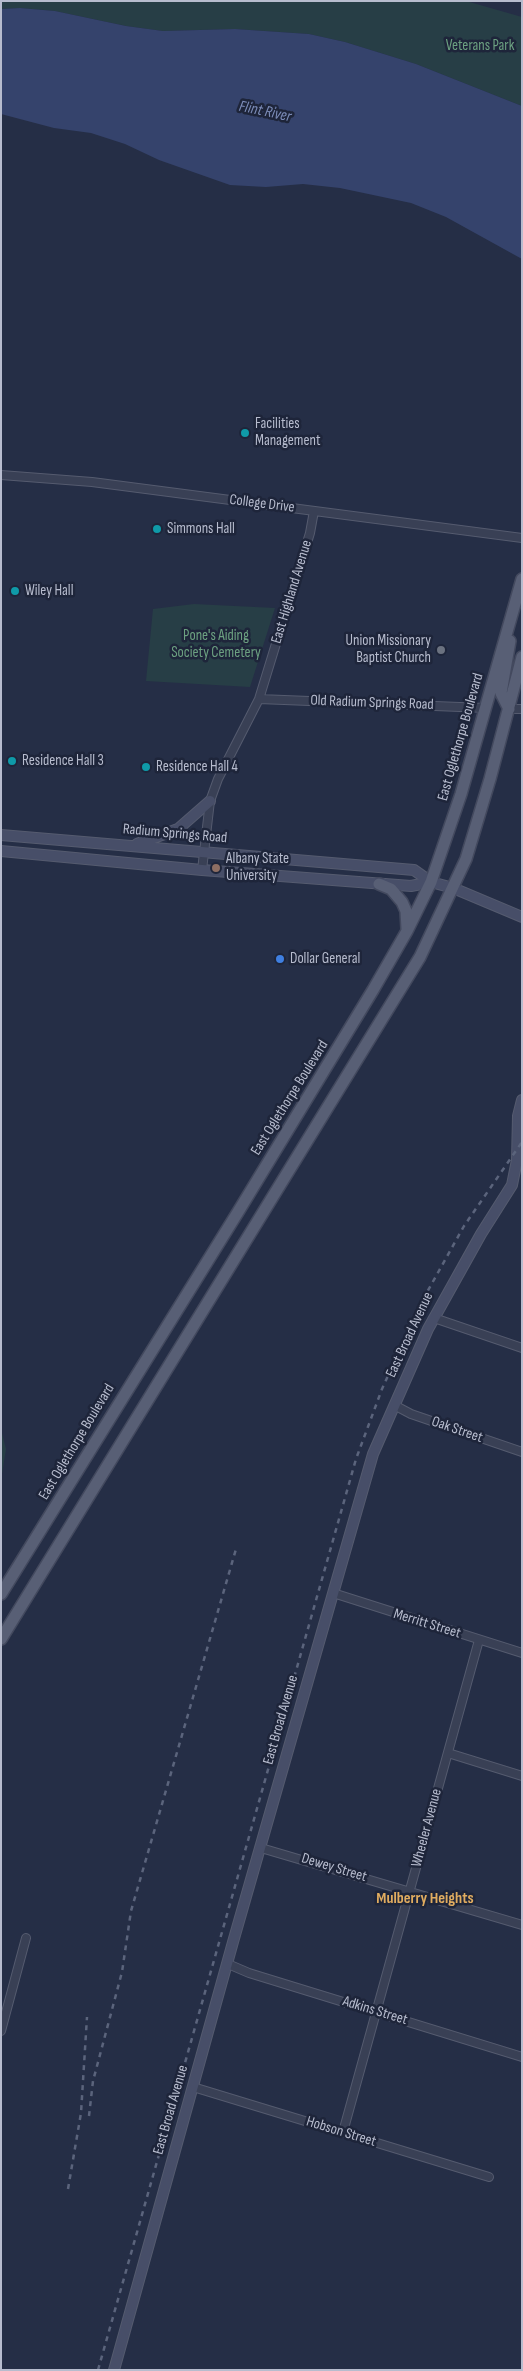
<!DOCTYPE html>
<html>
<head>
<meta charset="utf-8">
<style>
  body { margin:0 }
  #map { position:relative; width:523px; height:2371px; overflow:hidden; background:#252e46; font-family:"Sofia Sans Condensed",sans-serif }
  canvas { display:block }
  .frame { position:absolute; inset:0; border:2px solid #b7bcce; pointer-events:none }
</style>
</head>
<body>
<div id="map">
<canvas width="523" height="2371"></canvas>
<div class="frame"></div>
</div>
<script>
const g = document.querySelector('canvas').getContext('2d');
g.lineJoin = 'round';
function fillPath(path, color) { g.fillStyle = color; g.fill(path, 'evenodd'); }
const poly = rows => new Path2D(rows.map(r => 'M' + r).join(''));
function strokePath(path, color, width, dash) { g.strokeStyle = color; g.lineWidth = width; g.lineCap = dash ? 'butt' : 'round'; g.setLineDash(dash || []); g.stroke(path); }
function write(font, color, halo, rows, align = 'center') {
  g.font = font + ' "Sofia Sans Condensed",sans-serif'; g.lineWidth = 5; g.setLineDash([]); g.textBaseline = 'middle'; g.strokeStyle = halo; g.fillStyle = color; for (const [text, x, y, turn = 0] of rows) {
    g.save(); g.translate(x, y); g.rotate((+turn || 0) * Math.PI / 180); g.textAlign = isNaN(turn) ? turn : align; if (halo) g.strokeText(text, 0, 0); g.fillText(text, 0, 0); g.restore();
  }
}
const green = poly([
  [1,1,466,1,522,17,522,106,416,64,345,42,309,34,235,29,163,31,126,26,55,11,20,8,1,9],
  [194,604,275,608,250,687,146,681,153,609],
  [1,1429,6,1449,1,1480]
]);
const water = poly([
  [20,8,55,11,126,26,163,31,235,29,309,34,345,42,416,64,522,106,522,259,446,217,411,203,340,188,303,184,266,187,230,185,159,160,125,144,91,133,54,128,1,114,1,9]
]);
const minor = poly([
  [1,475,92,482,522,538],
  [259,699,485,708],
  [509,709,522,709],
  [202,870,210,801,218,779,259,699,310,533,314,511],
  [434,1318,522,1348],
  [394,1405,411,1414,522,1452],
  [333,1593,522,1653],
  [448,1753,522,1776],
  [261,1848,522,1925],
  [228,1964,249,1973,522,2057],
  [1,2031,26,1938],
  [193,2087,489,2177],
  [343,2132,479,1640]
]);
const secondary = poly([
  [1,835,414,870,431,882,453,888,522,917],
  [137,844,178,829,210,801],
  [1,851,202,870,411,886,431,882],
  [114,2370,233,1942,373,1454,428,1329,481,1234,512,1185,517,1160,518,1116,522,1100]
]);
const primary = poly([
  [509,709,501,693,510,641],
  [379,884,391,889,402,902,406,911,407,929],
  [1,1594,238,1212,373,990,407,931,431,882,461,794,522,579],
  [1,1639,420,957,466,859,490,779,522,657]
]);
const rail = poly([
  [89,2116,93,2081,122,1972,131,1911,236,1549],
  [68,2189,81,2113,87,2017],
  [98,2370,356,1459,382,1389,421,1303,464,1226,522,1142]
]);
const markers = [
  [245,433,5,"#0f9aa8"],
  [157,529,5,"#0f9aa8"],
  [15,591,5,"#0f9aa8"],
  [441,650,5,"#6b7280"],
  [12,761,5,"#0f9aa8"],
  [146,767,5,"#0f9aa8"],
  [216,868,5,"#8d6e63"],
  [280,959,5,"#3f7fe0"]
];
const parkNames = [
  ["Veterans Park",480,46],
  ["Pone's Aiding",216,636],
  ["Society Cemetery",216,653]
];
const poiNames = [
  ["Facilities",255,424],
  ["Management",255,441],
  ["Simmons Hall",167,529],
  ["Wiley Hall",25,591],
  ["Union Missionary",431,641,"right"],
  ["Baptist Church",431,658,"right"],
  ["Residence Hall 3",22,761],
  ["Residence Hall 4",156,767],
  ["Albany State",226,859],
  ["University",226,876],
  ["Dollar General",290,959]
];
const streetNames = [
  ["College Drive",262,504,7],
  ["East Highland Avenue",292,592,-73],
  ["Old Radium Springs Road",372,703,2],
  ["East Oglethorpe Boulevard",461,737,-74],
  ["Radium Springs Road",175,834,5],
  ["East Oglethorpe Boulevard",290,1098,-58],
  ["East Broad Avenue",410,1335,-65],
  ["Oak Street",457,1430,19],
  ["East Oglethorpe Boulevard",77,1442,-59],
  ["Merritt Street",427,1624,17],
  ["East Broad Avenue",281,1720,-74],
  ["Wheeler Avenue",427,1828,-75],
  ["Dewey Street",334,1868,17],
  ["Adkins Street",375,2011,17],
  ["East Broad Avenue",171,2110,-74],
  ["Hobson Street",341,2132,17]
];
const waterNames = [
  ["Flint River",265,112,12]
];
const neighbourhoodNames = [
  ["Mulberry Heights",425,1899]
];
fillPath(green, '#273e46');
fillPath(water, '#35436c');
strokePath(minor, '#555b6f', 10);
strokePath(secondary, '#555b6f', 12);
strokePath(primary, '#43495e', 14);
strokePath(minor, '#394055', 8);
strokePath(secondary, '#474e68', 10);
strokePath(primary, '#585f75', 11);
strokePath(rail, '#5b647c', 2.5, [5, 5]);
for (const [x, y, r, color] of markers) { const dot = new Path2D(); dot.arc(x, y, r, 0, 2 * Math.PI); g.fillStyle = color; g.fill(dot); strokePath(dot, '#1e253a', 2); }
write('15px', '#6ca181', '#1e253a', parkNames);
write('15px', '#b7bcce', '#1e253a', poiNames, 'left');
write('15px', '#b7bcce', '#1e253a', streetNames);
write('italic 16px', '#7c8cb8', '#1e253a', waterNames);
write('bold 16px', '#e0ac60', '#1e253a', neighbourhoodNames);
</script>
</body>
</html>
